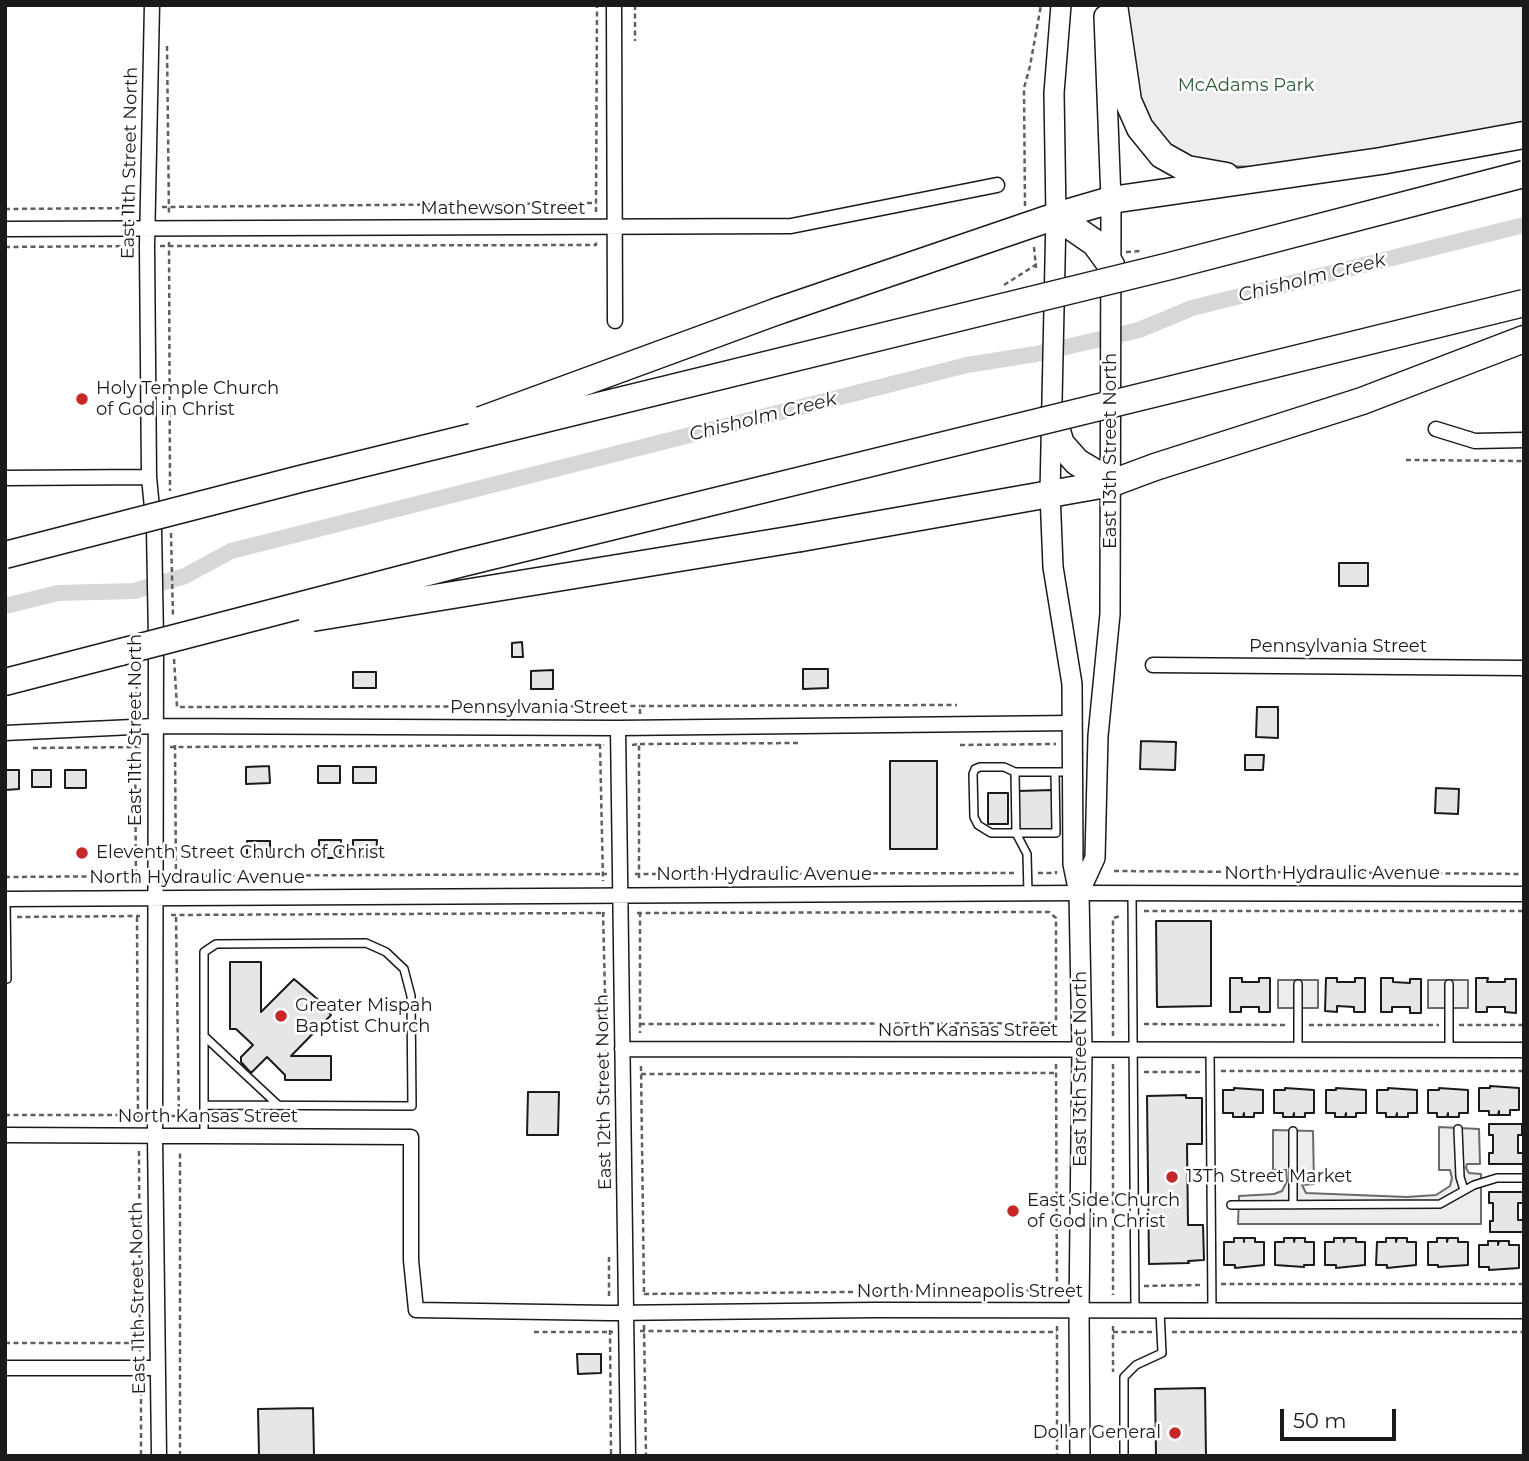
<!DOCTYPE html>
<html>
<head>
<meta charset="utf-8">
<style>
  body { margin:0 }
  #map { position:relative; width:1529px; height:1461px; overflow:hidden; background:#fff; font-family:Montserrat,sans-serif }
  canvas { display:block }
  .frame { position:absolute; inset:0; border:7px solid #1a1a1a; pointer-events:none }
  .scale { position:absolute; left:1280px; top:1409px; width:116px; height:32px; box-sizing:border-box; border:4px solid #1a1a1a; border-top:0; padding-left:9px; font-size:21px; line-height:24px; white-space:nowrap; color:#1a1a1a; -webkit-text-stroke:5px #fff; paint-order:stroke }
</style>
</head>
<body>
<div id="map">
<canvas width="1529" height="1461"></canvas>
<div class="frame"></div>
<div class="scale">50 m</div>
</div>
<script>
const g = document.querySelector('canvas').getContext('2d');
g.lineJoin = 'round';
function fillPath(path, color) { g.fillStyle = color; g.fill(path, 'evenodd'); }
const poly = rows => new Path2D(rows.map(r => 'M' + r).join(''));
function strokePath(path, color, width, dash) { g.strokeStyle = color; g.lineWidth = width; g.lineCap = dash ? 'butt' : 'round'; g.setLineDash(dash || []); g.stroke(path); }
function write(font, color, halo, rows, align = 'center') {
  g.font = font + ' Montserrat,sans-serif'; g.lineWidth = 5; g.setLineDash([]); g.textBaseline = 'middle'; g.strokeStyle = halo; g.fillStyle = color; for (const [text, x, y, turn = 0] of rows) {
    g.save(); g.translate(x, y); g.rotate((+turn || 0) * Math.PI / 180); g.textAlign = isNaN(turn) ? turn : align; if (halo) g.strokeText(text, 0, 0); g.fillText(text, 0, 0); g.restore();
  }
}
const built = poly([
  [1123,5,1524,5,1524,127,1267,167,1210,166,1176,154,1149,122,1135,91,1123,5],
  [1278,980,1318,980,1318,1008,1278,1008,1278,980],
  [1428,980,1468,980,1468,1008,1428,1008,1428,980],
  [1439,1127,1479,1129,1480,1164,1467,1164,1466,1168,1469,1173,1481,1174,1481,1224,1238,1224,1239,1196,1274,1194,1282,1191,1287,1181,1286,1170,1273,1170,1273,1130,1313,1131,1314,1184,1302,1185,1306,1193,1407,1197,1436,1195,1450,1186,1452,1178,1450,1170,1439,1170,1439,1127]
]);
const canal = poly([
  [5,606,58,593,134,591,185,576,231,551,967,365,1036,354,1139,330,1192,308,1524,225]
]);
const building = poly([
  [1339,563,1368,563,1368,586,1339,586,1339,563],
  [522,642,523,657,512,657,512,643,522,642],
  [803,669,828,669,828,688,803,689,803,669],
  [553,670,553,689,531,689,531,671,553,670],
  [353,672,376,672,376,688,353,688,353,672],
  [1257,707,1278,707,1278,738,1256,737,1257,707],
  [1141,741,1176,742,1175,770,1140,769,1141,741],
  [1245,755,1264,755,1263,770,1245,770,1245,755],
  [890,761,937,761,937,849,890,849,890,761],
  [269,766,270,783,246,784,246,767,269,766],
  [318,766,340,766,340,783,318,783,318,766],
  [353,767,376,767,376,783,353,783,353,767],
  [5,770,19,770,19,789,5,790,5,770],
  [32,770,51,770,51,787,32,787,32,770],
  [65,770,86,770,86,788,65,788,65,770],
  [1436,788,1459,789,1458,814,1435,813,1436,788],
  [1053,790,1054,829,1019,829,1018,791,1053,790],
  [988,793,1008,793,1008,824,988,824,988,793],
  [319,840,341,840,340,858,319,858,319,840],
  [353,840,377,840,376,857,353,856,353,840],
  [247,841,270,841,270,857,247,857,247,841],
  [1156,921,1211,921,1211,1006,1157,1007,1156,921],
  [230,962,261,962,261,1012,294,979,322,1003,331,1015,291,1056,331,1056,331,1080,285,1080,285,1075,267,1057,251,1073,241,1062,241,1057,253,1045,236,1029,230,1029,230,962],
  [1230,978,1242,978,1242,982,1259,982,1259,978,1270,978,1270,1012,1259,1012,1259,1007,1241,1007,1241,1012,1230,1012,1230,978],
  [1326,978,1337,978,1337,982,1355,982,1355,978,1365,978,1365,1012,1354,1012,1354,1007,1337,1006,1337,1012,1325,1011,1326,978],
  [1381,978,1393,978,1393,982,1410,983,1410,979,1421,979,1421,1013,1410,1013,1410,1007,1392,1007,1392,1012,1381,1012,1381,978],
  [1476,978,1488,978,1487,982,1505,982,1505,979,1516,979,1516,1013,1505,1012,1505,1007,1487,1007,1487,1012,1476,1012,1476,978],
  [1490,1086,1519,1088,1519,1110,1510,1110,1510,1115,1499,1115,1499,1111,1498,1115,1489,1115,1489,1111,1479,1111,1479,1088,1490,1088,1490,1086],
  [1234,1088,1263,1090,1263,1113,1254,1113,1254,1117,1244,1117,1244,1113,1243,1117,1233,1117,1233,1113,1223,1113,1223,1090,1234,1090,1234,1088],
  [1285,1088,1314,1090,1314,1113,1305,1113,1305,1117,1294,1117,1294,1113,1293,1117,1283,1117,1283,1113,1274,1113,1274,1090,1285,1090,1285,1088],
  [1336,1088,1366,1090,1366,1113,1356,1113,1356,1117,1346,1117,1346,1113,1345,1117,1335,1117,1335,1113,1326,1113,1326,1090,1336,1090,1336,1088],
  [1388,1088,1417,1090,1417,1113,1408,1113,1408,1117,1397,1117,1397,1113,1396,1117,1386,1117,1386,1113,1377,1113,1377,1090,1388,1090,1388,1088],
  [1439,1088,1468,1090,1468,1113,1459,1113,1459,1117,1448,1117,1448,1113,1447,1117,1437,1117,1437,1113,1428,1113,1428,1090,1439,1090,1439,1088],
  [528,1092,559,1092,558,1135,527,1135,528,1092],
  [1186,1095,1186,1098,1202,1098,1202,1144,1187,1144,1188,1225,1203,1225,1204,1260,1188,1261,1189,1263,1149,1264,1147,1096,1186,1095],
  [1489,1124,1522,1124,1522,1135,1518,1135,1518,1153,1523,1153,1523,1164,1489,1164,1489,1153,1493,1153,1493,1135,1489,1135,1489,1124],
  [1489,1192,1523,1192,1523,1203,1518,1203,1518,1220,1523,1220,1523,1232,1490,1232,1490,1221,1493,1221,1493,1203,1489,1203,1489,1192],
  [1234,1238,1244,1238,1244,1242,1244,1238,1255,1238,1255,1242,1264,1242,1264,1265,1235,1268,1235,1265,1224,1265,1224,1242,1234,1242,1234,1238],
  [1284,1238,1294,1238,1294,1242,1295,1238,1305,1238,1305,1242,1314,1242,1314,1265,1304,1265,1304,1267,1275,1265,1275,1242,1284,1242,1284,1238],
  [1334,1238,1344,1238,1344,1242,1345,1238,1356,1238,1356,1242,1365,1242,1365,1265,1336,1268,1336,1265,1325,1265,1325,1242,1334,1242,1334,1238],
  [1386,1238,1396,1238,1396,1242,1397,1238,1407,1238,1407,1242,1416,1242,1416,1265,1387,1268,1387,1265,1376,1265,1377,1242,1386,1242,1386,1238],
  [1437,1238,1447,1238,1447,1242,1448,1238,1458,1238,1458,1242,1468,1242,1468,1265,1438,1267,1438,1265,1428,1265,1428,1242,1437,1242,1437,1238],
  [1488,1241,1498,1241,1498,1245,1499,1241,1509,1241,1509,1245,1519,1245,1519,1268,1489,1270,1489,1267,1479,1267,1479,1245,1488,1245,1488,1241],
  [577,1354,601,1354,601,1373,578,1374,577,1354],
  [1205,1388,1206,1456,1156,1456,1155,1389,1205,1388],
  [313,1408,314,1456,259,1456,258,1409,313,1408]
]);
const path = poly([
  [635,5,635,41],
  [167,46,169,215],
  [1025,206,1024,88,1030,66,1041,5],
  [162,207,596,203],
  [5,209,134,208],
  [596,212,597,5],
  [169,242,170,491],
  [160,246,596,245,596,240],
  [5,247,132,246],
  [1034,247,1036,268],
  [1126,252,1141,251],
  [1004,285,1037,264],
  [1406,460,1524,461],
  [171,533,173,617],
  [174,659,177,707,640,706],
  [135,714,138,668],
  [640,714,640,706,957,705],
  [135,742,136,885],
  [600,744,603,881],
  [640,744,798,743],
  [175,745,176,882],
  [632,745,639,744,639,881],
  [960,745,1056,744],
  [170,747,604,745],
  [33,748,142,747],
  [1114,871,1524,874],
  [1038,873,1056,873,1056,871],
  [635,874,1017,873],
  [170,876,607,874],
  [5,877,142,876],
  [1144,911,1524,911],
  [603,912,606,1033],
  [640,912,640,1033],
  [637,913,1049,912,1056,918,1056,1036],
  [171,915,605,913],
  [17,917,140,916],
  [137,917,138,1120],
  [176,917,179,1120],
  [640,1024,1056,1023],
  [1144,1024,1288,1025],
  [1309,1025,1439,1025],
  [1459,1025,1524,1025],
  [605,1033,606,1051],
  [1113,1036,1113,918,1121,916],
  [1056,1064,1057,1295],
  [1113,1064,1113,1295],
  [641,1066,644,1294],
  [1221,1071,1524,1071],
  [1144,1072,1201,1072],
  [641,1074,1056,1073],
  [5,1115,138,1115],
  [170,1116,194,1116],
  [139,1151,140,1354],
  [609,1257,609,1299],
  [1221,1284,1524,1284],
  [1144,1286,1201,1285],
  [644,1294,1057,1290],
  [644,1325,646,1456],
  [1057,1326,1057,1456],
  [1113,1326,1113,1372],
  [610,1330,611,1456],
  [640,1331,1057,1332],
  [534,1332,613,1332],
  [1113,1332,1152,1332],
  [1172,1332,1524,1332],
  [5,1343,140,1343],
  [141,1382,141,1456],
  [180,1456,180,1151]
]);
const lane = poly([
  [1015,772,1016,833,1056,833,1055,772],
  [1028,893,1027,854,1016,833,991,833,978,825,974,817,973,774,975,769,980,767,1004,767,1015,772,1072,772],
  [1132,894,1135,1311],
  [6,899,7,979],
  [204,1036,278,1105],
  [1298,1049,1298,984],
  [1449,1049,1449,984],
  [1210,1050,1212,1311],
  [204,1105,412,1106,411,996,404,969,386,952,366,943,216,944,204,952,204,1135],
  [1458,1129,1460,1177,1464,1190],
  [1231,1205,1440,1204,1474,1185,1497,1178,1524,1178],
  [1293,1205,1293,1131],
  [1124,1456,1124,1377,1136,1365,1162,1353,1160,1311]
]);
const street = poly([
  [152,5,147,246,149,477,154,529,156,639,155,1136,159,1456],
  [614,5,615,321],
  [5,229,791,226,997,185],
  [1436,429,1475,441,1524,440],
  [5,478,149,477],
  [1153,665,1524,668],
  [618,728,628,1456],
  [5,733,154,726,618,728,1073,723],
  [5,899,1079,893,1524,894],
  [622,1049,1524,1050],
  [5,1135,411,1137,411,1260,416,1310,610,1313,875,1310,1524,1311],
  [5,1368,158,1368]
]);
const secondary = poly([
  [1061,5,1054,93,1056,216,1050,493,1053,567,1072,684,1073,864,1079,893,1082,1050,1079,1311,1080,1456],
  [1079,893,1095,858,1098,736,1110,614,1111,200,1104,16]
]);
const highway = poly([
  [1114,5,1128,101,1140,128,1162,155,1187,169,1226,176],
  [1056,216,1095,243,1111,265],
  [778,311,1056,216,1111,200,1381,161,1524,135],
  [1052,415,1061,444,1077,462,1112,483],
  [801,538,1112,483,1155,467,1362,401,1524,339],
  [5,682,121,652]
]);
const highwayBridge = poly([
  [481,420,778,311],
  [5,555,300,479,1170,266,1524,174],
  [312,618,801,538],
  [121,652,463,563,1524,303]
]);
const markers = [
  [82,399,7,"#c62828"],
  [82,853,7,"#c62828"],
  [281,1016,7,"#c62828"],
  [1172,1177,7,"#c62828"],
  [1013,1211,7,"#c62828"],
  [1175,1433,7,"#c62828"]
];
const parkNames = [
  ["McAdams Park",1246,86]
];
const streetNames = [
  ["East 11th Street North",130,163,-89],
  ["Mathewson Street",503,209],
  ["East 13th Street North",1111,451,-90],
  ["Pennsylvania Street",1338,647],
  ["Pennsylvania Street",539,708],
  ["East 11th Street North",136,730,-90],
  ["North Hydraulic Avenue",1332,874],
  ["North Hydraulic Avenue",764,875],
  ["North Hydraulic Avenue",197,878],
  ["North Kansas Street",968,1031],
  ["East 13th Street North",1081,1069,-90],
  ["East 12th Street North",604,1092,-91],
  ["North Kansas Street",208,1117],
  ["North Minneapolis Street",970,1292],
  ["East 11th Street North",138,1298,-91]
];
const poiNames = [
  ["Holy Temple Church",96,389],
  ["of God in Christ",96,410],
  ["Eleventh Street Church of Christ",96,853],
  ["Greater Mispah",295,1006],
  ["Baptist Church",295,1027],
  ["13Th Street Market",1186,1177],
  ["East Side Church",1027,1201],
  ["of God in Christ",1027,1222],
  ["Dollar General",1161,1433,"right"]
];
const waterNames = [
  ["Chisholm Creek",1312,278,-14],
  ["Chisholm Creek",763,417,-14]
];
fillPath(built, '#ededed');
strokePath(built, '#6a6a6a', 2);
strokePath(canal, '#d7d7d7', 16);
fillPath(building, '#e6e6e6');
strokePath(building, '#1a1a1a', 2);
strokePath(lane, '#1a1a1a', 10);
strokePath(street, '#1a1a1a', 17);
strokePath(secondary, '#1a1a1a', 22);
strokePath(highway, '#1a1a1a', 29);
strokePath(path, '#5f5f5f', 2.5, [5, 3.5]);
strokePath(lane, '#fff', 7);
strokePath(street, '#fff', 14);
strokePath(secondary, '#fff', 19);
strokePath(highway, '#fff', 26);
strokePath(highwayBridge, '#1a1a1a', 29, []);
strokePath(highwayBridge, '#fff', 26);
for (const [x, y, r, color] of markers) { const dot = new Path2D(); dot.arc(x, y, r, 0, 2 * Math.PI); g.fillStyle = color; g.fill(dot); strokePath(dot, '#fff', 2.5); }
write('18px', '#2b5a34', '#fff', parkNames);
write('18px', '#1a1a1a', '#fff', streetNames);
write('18px', '#1a1a1a', '#fff', poiNames, 'left');
write('italic 19px', '#1a1a1a', '#fff', waterNames);
</script>
</body>
</html>
